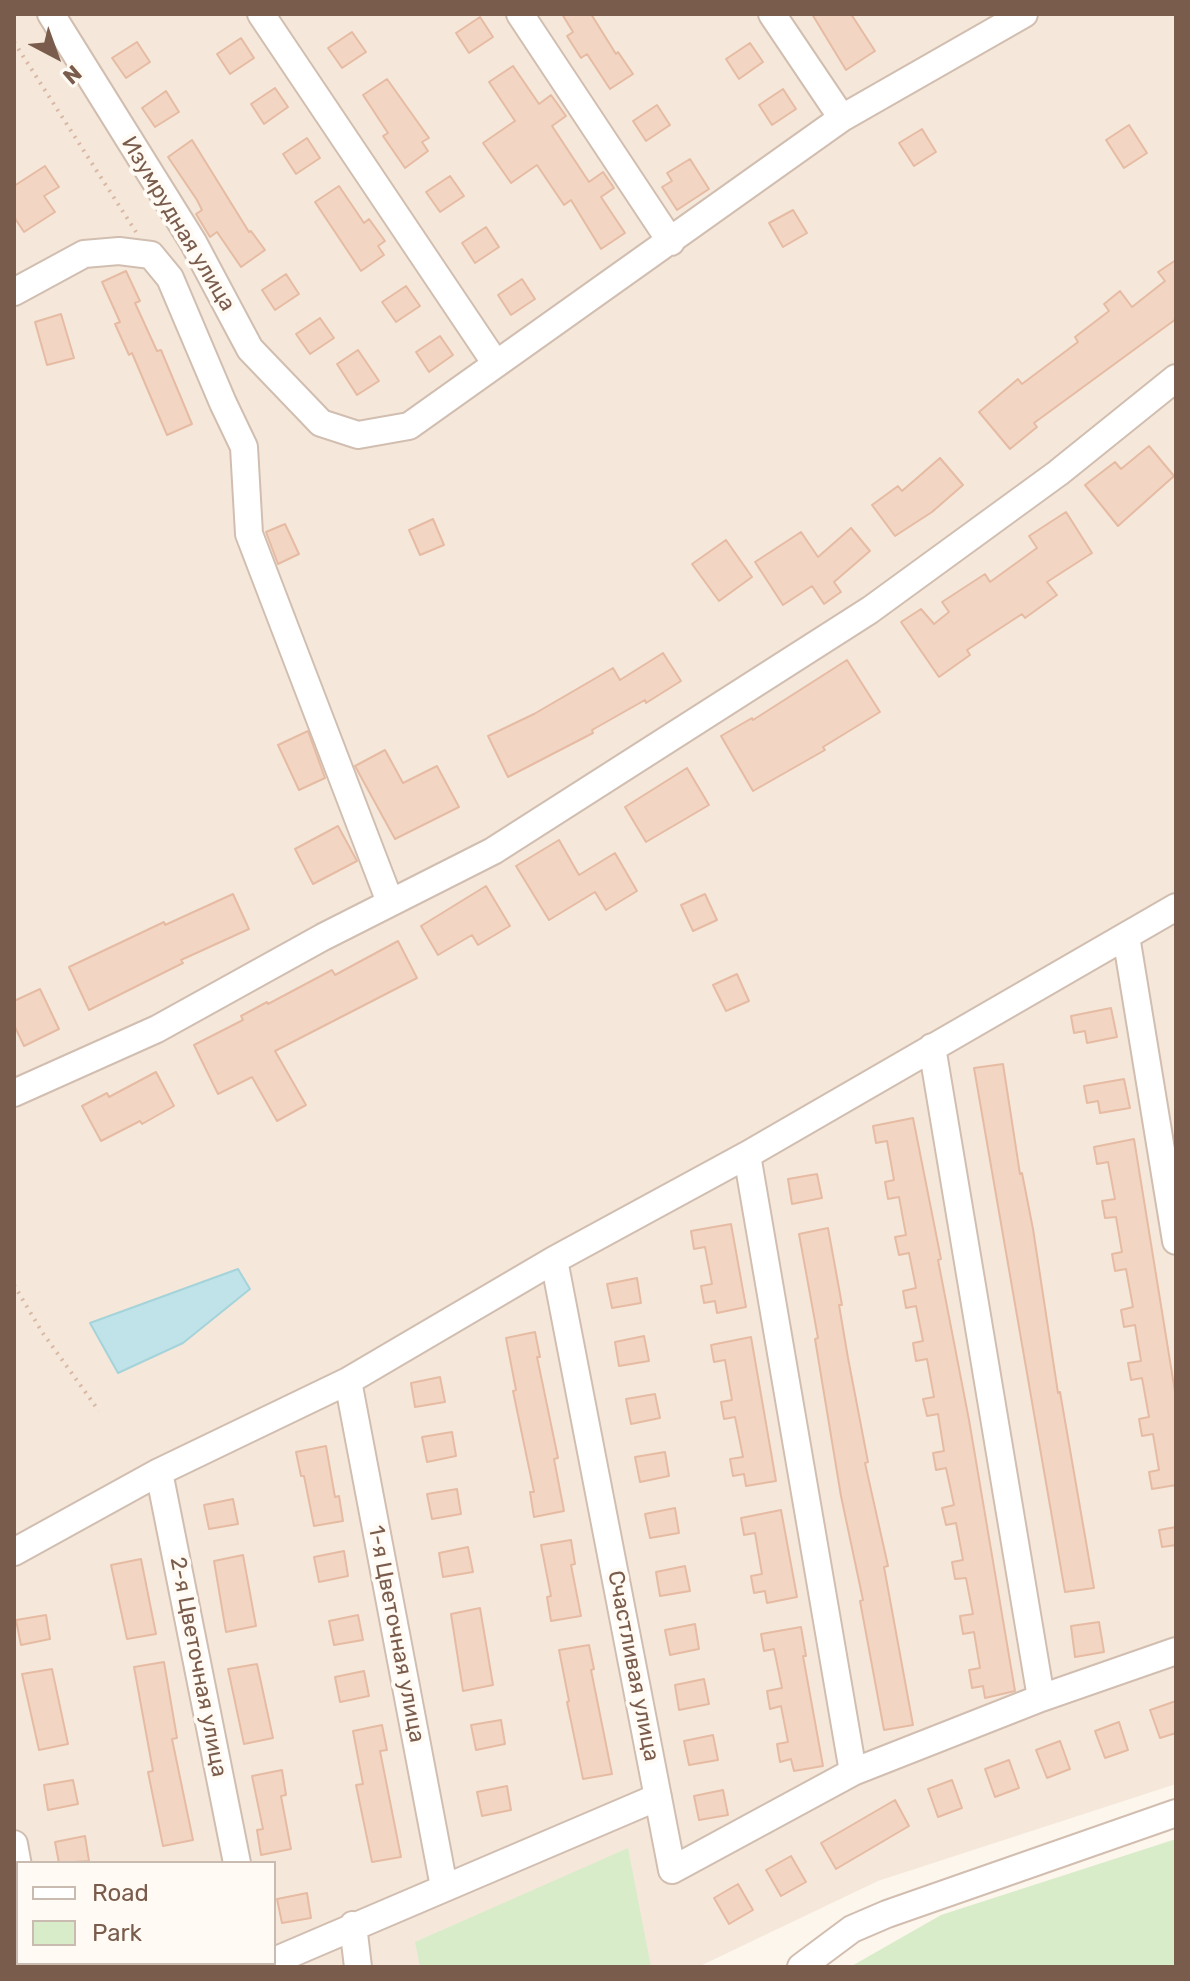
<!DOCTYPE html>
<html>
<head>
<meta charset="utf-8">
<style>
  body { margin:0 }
  #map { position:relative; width:1190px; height:1981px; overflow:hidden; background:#fdf6ec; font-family:Rubik,sans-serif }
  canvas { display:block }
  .frame { position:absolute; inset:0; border:16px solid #7a5c4d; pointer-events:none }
  .legend { position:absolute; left:16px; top:1861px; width:260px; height:104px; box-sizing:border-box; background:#fffaf3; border:2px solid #cabbb1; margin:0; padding:10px 14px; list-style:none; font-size:24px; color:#7a5c4d }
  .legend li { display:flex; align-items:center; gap:16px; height:40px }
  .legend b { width:40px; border:2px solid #cabbb1 }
  .north { position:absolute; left:16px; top:16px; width:80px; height:80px; -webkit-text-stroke:6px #fffaf3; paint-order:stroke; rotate:139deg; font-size:22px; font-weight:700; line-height:32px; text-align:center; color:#7a5c4d }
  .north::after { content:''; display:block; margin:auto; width:28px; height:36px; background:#7a5c4d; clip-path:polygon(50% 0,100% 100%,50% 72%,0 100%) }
</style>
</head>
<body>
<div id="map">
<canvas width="1190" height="1981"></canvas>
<div class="frame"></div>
<ul class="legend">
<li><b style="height:10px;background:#fff"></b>Road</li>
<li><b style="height:22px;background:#d8ecc9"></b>Park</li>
</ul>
<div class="north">N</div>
</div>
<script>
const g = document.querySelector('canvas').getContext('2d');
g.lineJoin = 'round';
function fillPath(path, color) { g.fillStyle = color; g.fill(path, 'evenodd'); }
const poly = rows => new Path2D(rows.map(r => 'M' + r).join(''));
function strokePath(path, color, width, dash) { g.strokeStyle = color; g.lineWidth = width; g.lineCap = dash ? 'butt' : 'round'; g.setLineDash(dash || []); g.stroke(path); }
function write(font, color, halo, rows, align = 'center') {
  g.font = font + ' Rubik,sans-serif'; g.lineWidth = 8; g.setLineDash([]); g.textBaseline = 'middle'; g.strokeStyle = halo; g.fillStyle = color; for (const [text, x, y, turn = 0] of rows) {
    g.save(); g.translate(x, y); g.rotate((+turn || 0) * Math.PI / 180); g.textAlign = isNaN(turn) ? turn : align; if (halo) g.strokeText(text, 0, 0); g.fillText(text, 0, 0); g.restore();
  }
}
const residential = poly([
  [14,14,1176,14,1176,1784,878,1881,698,1967,14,1967],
  [18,1863,274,1863,274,1963,18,1963]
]);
const green = poly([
  [1176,1839,1176,1967,850,1967,941,1915],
  [628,1848,651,1967,420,1967,415,1942]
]);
const water = poly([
  [238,1269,250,1289,183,1343,118,1373,90,1323,238,1269]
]);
const building = poly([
  [562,14,591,14,616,54,618,52,633,74,610,89,587,54,581,58,567,36,573,32,562,14],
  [812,14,851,14,875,51,846,70,812,14],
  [480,17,493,37,469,53,456,33,480,17],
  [352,32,366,52,342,68,328,48,352,32],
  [241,38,254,58,230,74,217,54,241,38],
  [137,42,150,62,126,78,112,58,137,42],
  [750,43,763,62,739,79,726,59,750,43],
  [513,66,539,104,551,95,566,116,552,126,589,182,603,172,614,188,601,197,625,233,601,249,571,200,564,205,537,165,511,183,483,143,515,121,489,82,513,66],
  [387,79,429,138,422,142,428,151,405,168,383,136,388,133,363,95,387,79],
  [275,88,288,107,264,124,251,104,275,88],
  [783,89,796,109,772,125,759,105,783,89],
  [166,91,179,112,155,127,142,108,166,91],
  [657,105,670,125,646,141,633,121,657,105],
  [1129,125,1147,153,1124,168,1106,140,1129,125],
  [922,129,936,152,914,166,899,143,922,129],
  [307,138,320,158,296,174,283,154,307,138],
  [192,140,249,232,251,231,265,250,241,267,217,232,210,237,196,214,202,210,197,200,168,157,192,140],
  [690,159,709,189,677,210,662,187,672,181,667,173,690,159],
  [45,166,59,187,44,196,55,212,24,232,14,217,14,186,45,166],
  [450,176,464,196,440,212,426,192,450,176],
  [339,186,364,223,369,219,385,241,378,246,384,255,361,271,315,202,339,186],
  [793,210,807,233,783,247,769,223,793,210],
  [486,227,499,247,475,263,462,243,486,227],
  [1176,260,1176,319,1034,423,1037,427,1010,449,979,412,1018,379,1022,384,1078,342,1075,337,1109,311,1104,304,1120,291,1132,307,1165,281,1158,272,1176,260],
  [126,271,140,301,135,303,157,351,161,350,192,424,167,435,132,353,129,355,115,324,120,322,102,282,126,271],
  [286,274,299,294,275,310,262,290,286,274],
  [522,279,535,299,511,315,498,295,522,279],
  [406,286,420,306,396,322,382,302,406,286],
  [61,314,74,358,47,365,35,322,61,314],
  [320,318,334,338,310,354,296,334,320,318],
  [440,336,453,355,429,372,416,352,440,336],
  [358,350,379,381,357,395,337,364,358,350],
  [1149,446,1174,476,1118,526,1085,485,1115,462,1121,469,1149,446],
  [940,458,963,485,932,512,895,536,872,505,898,486,902,491,940,458],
  [1066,512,1092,553,1047,582,1057,595,1025,618,1022,614,967,650,970,655,939,677,901,622,921,609,934,624,949,612,942,602,985,574,990,582,1037,548,1029,536,1066,512],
  [433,519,444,545,420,555,409,530,433,519],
  [285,524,299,554,278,564,266,532,285,524],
  [851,528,870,551,834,582,841,592,824,604,812,586,783,605,755,562,801,532,818,557,851,528],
  [726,540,752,577,719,601,692,564,726,540],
  [663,653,681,681,646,703,645,700,592,730,593,733,508,777,488,736,534,714,613,668,620,680,663,653],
  [847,660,880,712,823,747,825,750,753,791,721,736,752,718,753,720,847,660],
  [308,731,325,778,299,790,278,745,308,731],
  [385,750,403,783,437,766,459,807,395,839,355,766,385,750],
  [687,768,709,805,646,842,625,807,687,768],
  [338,826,357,861,313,884,295,849,338,826],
  [559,840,579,875,615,853,637,891,606,910,595,892,549,920,516,866,559,840],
  [486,886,510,926,478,945,472,935,438,955,421,926,486,886],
  [233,894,249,929,181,960,183,963,89,1010,69,967,164,922,165,925,233,894],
  [705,894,717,920,693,931,681,905,705,894],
  [398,941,417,978,275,1051,306,1105,277,1121,252,1077,218,1094,194,1045,243,1020,241,1016,267,1002,268,1004,332,970,335,975,398,941],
  [737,974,749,1001,726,1011,713,985,737,974],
  [40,989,59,1029,24,1046,14,1025,14,1001,40,989],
  [1111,1008,1117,1037,1087,1043,1085,1031,1074,1033,1071,1016,1111,1008],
  [1003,1064,1020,1174,1022,1173,1033,1229,1058,1393,1060,1392,1094,1588,1065,1592,974,1068,1003,1064],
  [156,1072,174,1106,142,1124,140,1121,101,1141,82,1106,107,1093,109,1097,156,1072],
  [1124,1079,1130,1108,1100,1113,1098,1101,1087,1103,1084,1086,1124,1079],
  [913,1118,941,1259,938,1260,969,1420,1015,1691,985,1698,983,1686,972,1688,969,1670,980,1668,974,1632,963,1634,960,1616,973,1614,966,1578,955,1579,952,1562,963,1560,956,1523,946,1525,942,1508,954,1505,946,1468,936,1470,933,1453,944,1451,938,1414,927,1416,923,1399,934,1397,927,1359,916,1361,913,1343,923,1341,916,1306,906,1308,903,1291,916,1288,909,1253,899,1255,895,1237,906,1235,899,1197,888,1199,885,1182,894,1180,887,1141,876,1143,873,1126,913,1118],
  [1134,1139,1176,1398,1176,1485,1152,1489,1149,1472,1159,1470,1153,1434,1142,1436,1139,1419,1149,1417,1142,1378,1131,1380,1128,1363,1141,1361,1135,1325,1124,1327,1121,1310,1133,1307,1126,1269,1115,1271,1112,1254,1122,1252,1116,1217,1105,1218,1102,1201,1115,1199,1108,1162,1097,1164,1094,1147,1134,1139],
  [817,1174,822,1198,792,1204,788,1179,817,1174],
  [731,1224,746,1307,717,1313,715,1301,704,1303,701,1286,712,1284,705,1247,694,1249,691,1231,731,1224],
  [828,1228,842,1305,839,1305,848,1358,868,1462,865,1463,888,1566,884,1567,913,1725,884,1730,860,1601,863,1600,841,1496,815,1339,818,1338,799,1234,828,1228],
  [637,1278,641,1303,612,1308,607,1284,637,1278],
  [535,1332,540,1357,537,1357,558,1458,554,1459,564,1511,534,1517,530,1492,534,1492,513,1391,516,1390,506,1338,535,1332],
  [644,1336,649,1361,619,1366,615,1342,644,1336],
  [751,1337,776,1481,746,1486,744,1474,733,1476,730,1459,743,1457,735,1417,724,1419,721,1402,732,1400,725,1360,714,1362,711,1345,751,1337],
  [440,1377,445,1402,415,1407,411,1383,440,1377],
  [655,1394,660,1418,631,1424,626,1399,655,1394],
  [452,1432,456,1456,427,1462,422,1437,452,1432],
  [326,1446,335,1497,339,1496,343,1521,314,1526,304,1476,301,1476,296,1452,326,1446],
  [665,1452,669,1476,640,1482,635,1457,665,1452],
  [457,1489,461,1514,432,1519,427,1494,457,1489],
  [233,1499,238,1524,209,1529,204,1505,233,1499],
  [675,1508,679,1533,650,1538,645,1514,675,1508],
  [781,1510,797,1597,767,1603,765,1591,754,1593,751,1576,762,1574,755,1533,744,1535,741,1518,781,1510],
  [1176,1527,1176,1545,1162,1547,1159,1530,1176,1527],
  [571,1540,575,1564,571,1565,581,1616,551,1621,547,1597,551,1596,541,1545,571,1540],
  [468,1547,473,1572,443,1577,439,1553,468,1547],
  [344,1551,348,1576,319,1582,314,1557,344,1551],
  [243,1555,256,1626,226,1632,214,1561,243,1555],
  [141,1559,156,1634,127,1639,111,1565,141,1559],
  [685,1566,690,1591,660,1596,656,1572,685,1566],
  [480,1608,493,1685,463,1691,451,1614,480,1608],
  [46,1615,50,1639,21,1645,16,1620,46,1615],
  [358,1615,363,1640,334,1645,329,1621,358,1615],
  [1099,1622,1104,1652,1075,1657,1071,1626,1099,1622],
  [695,1624,699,1649,670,1655,665,1630,695,1624],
  [801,1627,806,1656,803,1656,823,1766,794,1771,791,1759,780,1762,777,1744,788,1742,781,1706,770,1709,767,1691,782,1688,774,1649,764,1651,761,1634,801,1627],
  [589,1645,594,1669,591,1670,612,1774,583,1779,567,1702,569,1701,559,1650,589,1645],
  [164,1662,177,1738,172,1739,193,1840,163,1846,148,1772,153,1771,134,1667,164,1662],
  [257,1664,273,1738,244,1744,228,1669,257,1664],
  [52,1669,68,1744,39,1750,22,1674,52,1669],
  [364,1671,369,1696,340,1702,335,1677,364,1671],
  [704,1679,709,1704,679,1710,675,1685,704,1679],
  [1176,1701,1176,1733,1160,1738,1150,1710,1176,1701],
  [501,1720,505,1744,476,1750,471,1725,501,1720],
  [1119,1722,1128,1750,1105,1758,1095,1731,1119,1722],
  [382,1725,387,1750,380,1751,401,1857,372,1862,356,1785,363,1784,353,1731,382,1725],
  [713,1735,718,1760,689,1765,684,1741,713,1735],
  [1060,1741,1070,1769,1047,1778,1036,1750,1060,1741],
  [1009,1760,1019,1788,995,1797,985,1769,1009,1760],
  [282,1770,286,1795,281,1796,291,1849,261,1855,257,1830,263,1829,252,1776,282,1770],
  [73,1780,78,1804,48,1810,44,1785,73,1780],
  [952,1780,962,1808,938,1817,928,1789,952,1780],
  [507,1786,511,1810,482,1816,477,1792,507,1786],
  [723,1790,728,1815,699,1820,694,1796,723,1790],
  [895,1800,909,1826,836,1869,821,1843,895,1800],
  [85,1836,89,1861,59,1863,55,1842,85,1836],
  [791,1856,806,1882,781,1896,766,1870,791,1856],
  [738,1884,753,1910,729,1924,714,1898,738,1884],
  [307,1893,311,1918,282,1923,277,1899,307,1893]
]);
const path = poly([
  [14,42,136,232],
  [14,1285,42,1332,99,1411]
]);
const minor = poly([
  [51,14,193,242,250,349,321,423,358,435,409,426,842,118,1024,14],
  [261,14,496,364],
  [520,14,671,242],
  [772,14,842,118],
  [14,292,84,254,119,251,151,255,170,278,223,403,244,447,249,534,390,902],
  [1126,936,1176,1241],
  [932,1047,1041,1698],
  [14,1093,157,1029,323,937,493,851,870,610,1058,473,1176,378],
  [747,1155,853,1772],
  [554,1260,672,1870,853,1772,1041,1698,1176,1651],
  [348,1381,444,1887],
  [159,1472,237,1863],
  [14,1552,159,1472,348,1381,554,1260,747,1155,1176,907],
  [14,1844,18,1866],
  [353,1925,358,1967],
  [274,1961,658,1797],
  [35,1963,36,1967],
  [801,1967,852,1929,887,1914,1176,1813]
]);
const streetNames = [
  ["Изумрудная улица",178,224,59],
  ["1-я Цветочная улица",396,1634,79],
  ["Счастливая улица",633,1666,79],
  ["2-я Цветочная улица",198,1667,79]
];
fillPath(residential, '#f5e8da');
fillPath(green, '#d8ecc9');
fillPath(water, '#bfe3e8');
strokePath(water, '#a5d3da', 2);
fillPath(building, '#f3d5c3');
strokePath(building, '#e6bba3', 2);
strokePath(minor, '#d1beb0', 30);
strokePath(path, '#d9b8a5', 4, [2, 6]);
strokePath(minor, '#fff', 26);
write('22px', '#7a5c4d', '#fffaf3', streetNames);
</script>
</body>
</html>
